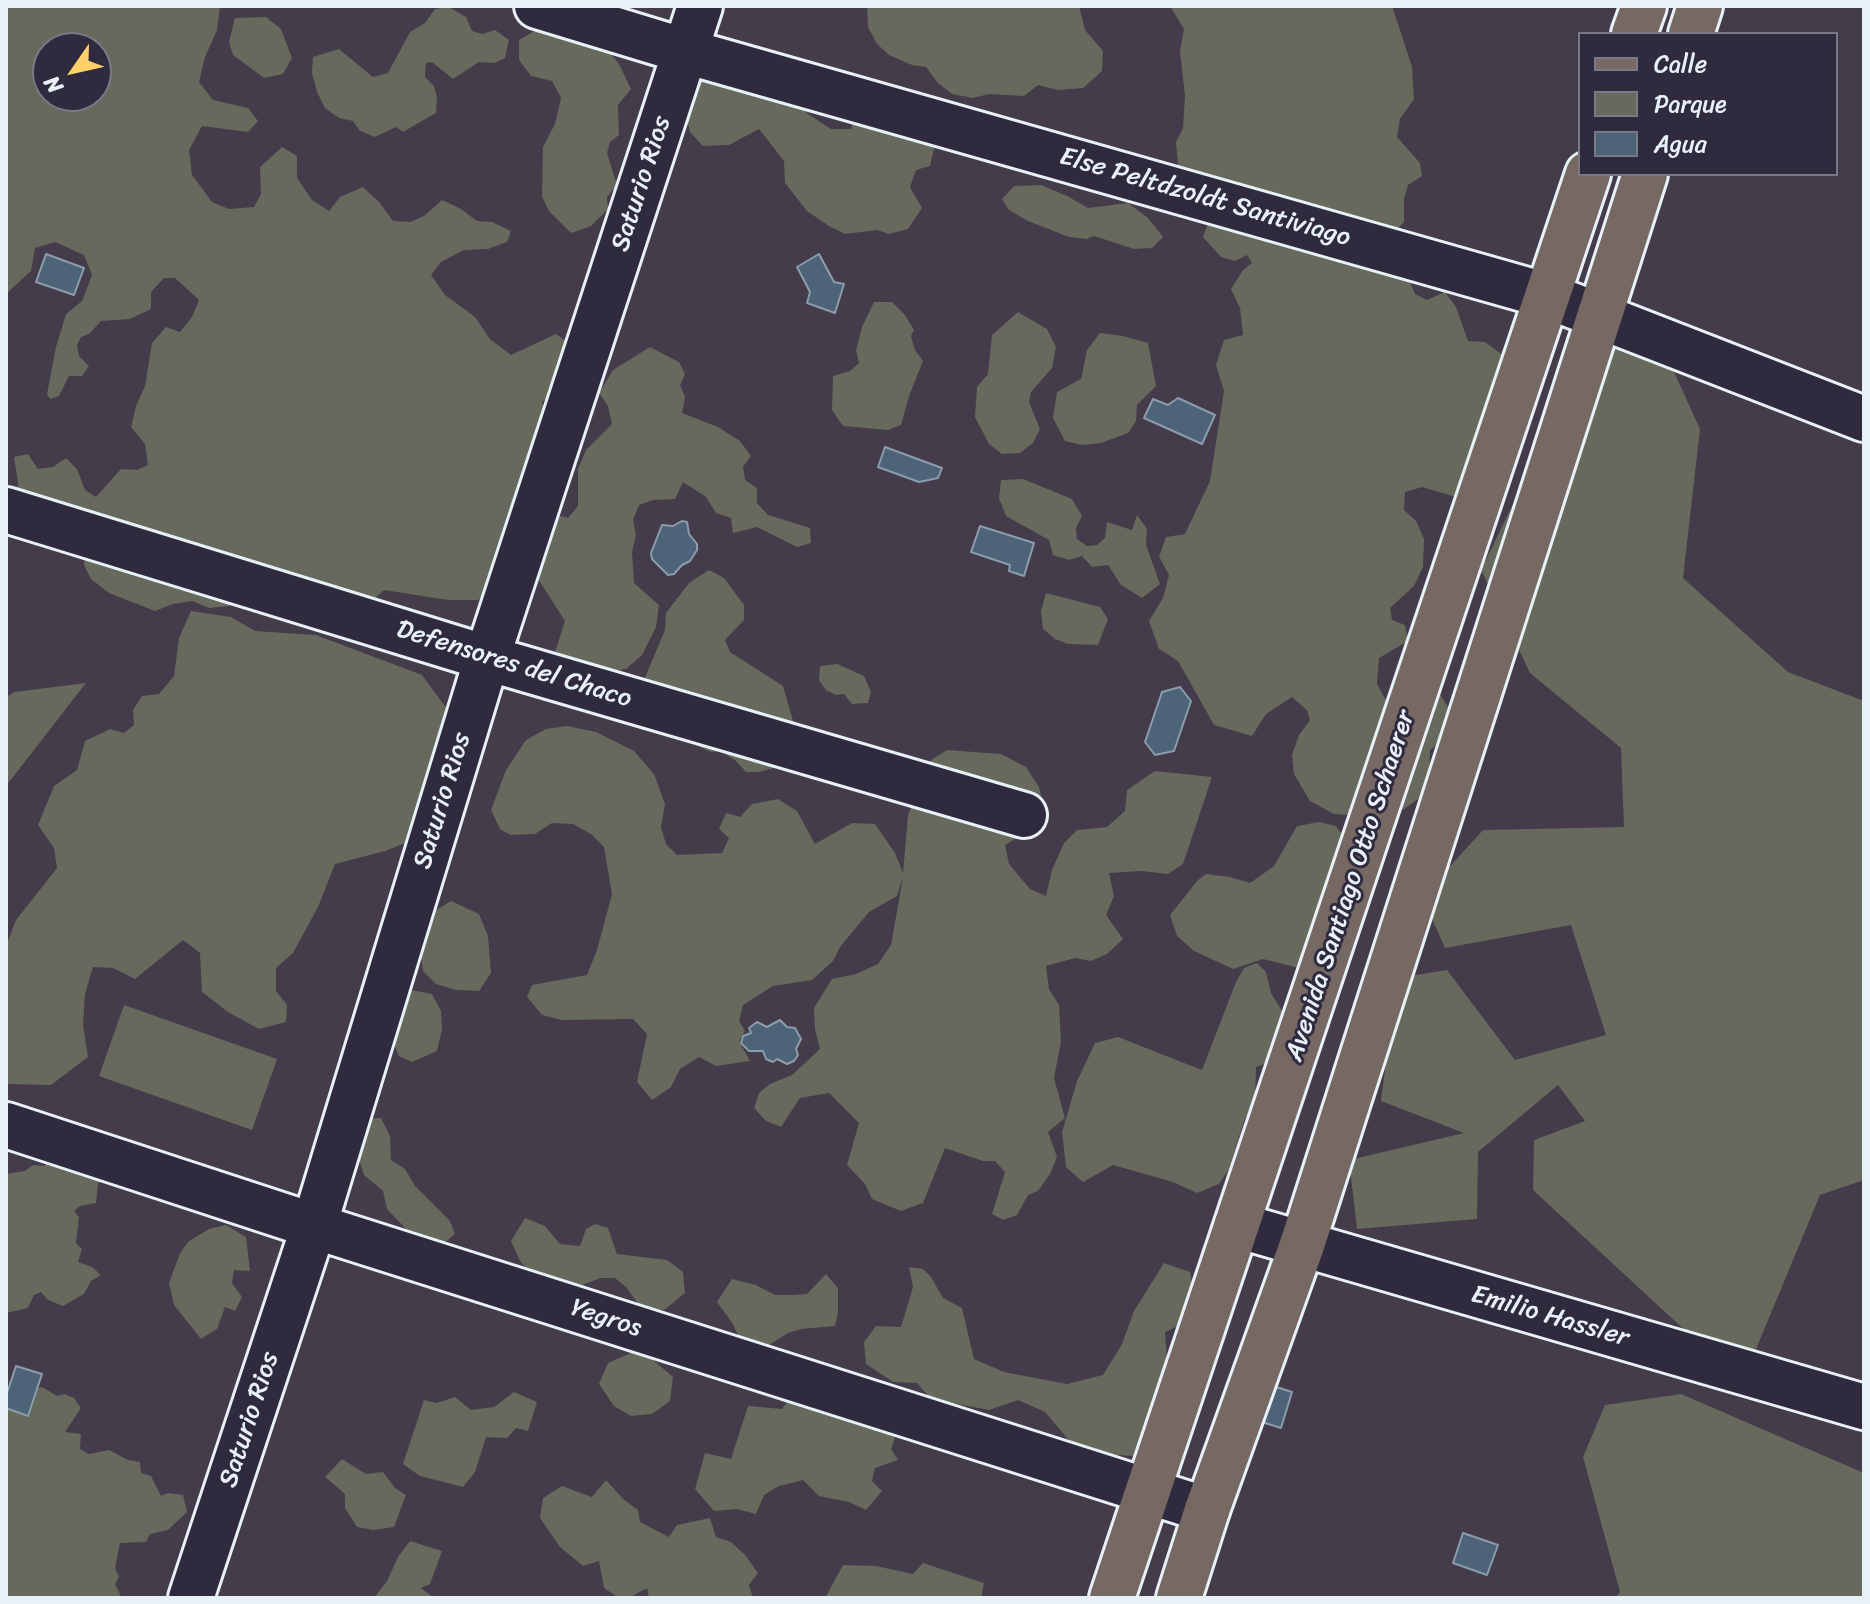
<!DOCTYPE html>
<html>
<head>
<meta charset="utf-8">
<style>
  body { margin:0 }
  #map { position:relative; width:1870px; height:1604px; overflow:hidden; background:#443b4b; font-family:Sriracha,sans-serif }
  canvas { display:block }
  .frame { position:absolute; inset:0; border:8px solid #e8f1f8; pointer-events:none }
  .legend { position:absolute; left:1578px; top:32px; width:260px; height:144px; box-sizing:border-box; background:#2f2a3d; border:2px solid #797a88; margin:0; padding:10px 14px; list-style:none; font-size:24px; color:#e8f1f8 }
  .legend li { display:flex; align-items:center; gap:16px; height:40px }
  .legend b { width:40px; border:2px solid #797a88 }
  .north { position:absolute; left:32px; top:32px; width:80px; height:80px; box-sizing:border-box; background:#2f2a3d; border:2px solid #797a88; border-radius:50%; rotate:236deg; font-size:22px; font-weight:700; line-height:32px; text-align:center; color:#e8f1f8 }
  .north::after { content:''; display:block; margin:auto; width:28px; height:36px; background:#ffd166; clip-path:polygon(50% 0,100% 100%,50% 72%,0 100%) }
</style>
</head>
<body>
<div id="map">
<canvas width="1870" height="1604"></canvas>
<div class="frame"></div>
<ul class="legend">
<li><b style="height:10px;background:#766964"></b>Calle</li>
<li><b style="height:22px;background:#66695b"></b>Parque</li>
<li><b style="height:22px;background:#4d6378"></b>Agua</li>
</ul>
<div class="north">N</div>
</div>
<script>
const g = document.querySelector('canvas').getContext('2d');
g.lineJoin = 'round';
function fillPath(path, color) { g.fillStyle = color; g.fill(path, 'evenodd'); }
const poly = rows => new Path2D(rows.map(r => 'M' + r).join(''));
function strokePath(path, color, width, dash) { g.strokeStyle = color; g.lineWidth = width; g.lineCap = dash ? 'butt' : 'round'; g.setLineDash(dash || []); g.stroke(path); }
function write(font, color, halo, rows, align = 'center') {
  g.font = font + ' Sriracha,sans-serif'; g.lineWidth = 6; g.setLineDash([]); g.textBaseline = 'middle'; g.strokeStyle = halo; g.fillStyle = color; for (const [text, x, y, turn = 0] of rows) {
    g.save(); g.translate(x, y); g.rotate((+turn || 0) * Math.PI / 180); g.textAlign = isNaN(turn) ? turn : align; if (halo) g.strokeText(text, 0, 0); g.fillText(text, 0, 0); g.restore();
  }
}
const green = poly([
  [6,6,220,6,217,30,205,57,199,82,213,100,248,108,258,121,248,132,202,126,189,150,192,175,212,202,229,209,254,207,261,194,260,167,282,147,297,156,297,178,312,200,329,211,340,197,363,187,380,203,393,221,410,222,424,216,442,200,461,209,477,221,492,222,511,231,507,242,488,249,464,250,441,262,431,275,445,295,475,317,490,339,511,355,556,334,570,344,558,387,542,402,546,420,496,585,478,600,448,600,384,590,374,599,355,624,247,597,229,606,209,608,192,601,173,604,155,611,109,593,91,579,84,565,85,551,16,502,18,483,14,457,28,454,38,469,53,467,66,458,77,469,85,490,96,497,121,469,137,470,148,465,145,444,131,427,136,406,145,386,152,343,166,327,180,332,192,317,199,300,175,278,164,278,151,292,151,309,130,319,101,321,89,334,81,337,77,345,79,356,89,366,82,376,69,376,59,396,50,399,47,394,56,347,66,314,82,301,92,275,84,255,55,242,35,248,31,271,6,294],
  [48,48,96,48,96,96,48,96],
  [867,6,1079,6,1085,30,1103,51,1102,71,1083,88,1058,90,1038,85,1024,96,989,94,973,98,952,94,938,83,926,67,912,65,889,55,877,44,868,27],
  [1170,6,1392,6,1412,67,1414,99,1400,119,1397,137,1420,163,1422,176,1408,185,1404,199,1404,222,1390,237,1190,182,1178,166,1176,142,1183,128,1185,96,1180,51,1184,29],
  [449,7,466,17,472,31,482,34,495,30,509,40,505,58,495,63,479,62,453,79,432,62,426,63,425,77,434,86,437,97,436,113,403,132,396,127,375,137,360,131,353,121,339,118,325,108,317,92,312,73,313,57,339,49,373,77,388,73,410,32,425,23,435,9],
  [266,17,281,29,292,58,283,74,264,78,233,55,229,42,235,18],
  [543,26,562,38,601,42,619,64,631,89,618,105,619,135,610,142,607,153,617,185,607,197,608,209,591,226,571,233,549,211,542,197,543,147,555,124,561,98,552,81,531,76,519,60,519,40],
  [708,67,797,99,808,114,831,129,851,129,860,99,928,127,935,145,930,166,916,170,910,187,922,208,908,229,889,234,877,230,845,234,829,226,807,211,785,183,784,161,759,129,729,145,703,146,690,132,684,105],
  [1041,185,1067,196,1088,208,1128,203,1148,218,1163,237,1152,248,1134,249,1094,236,1087,239,1069,237,1028,221,1009,210,1002,199,1014,186],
  [1209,221,1397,271,1409,280,1415,294,1427,300,1445,292,1456,307,1468,341,1485,342,1504,356,1507,372,1473,480,1456,497,1422,487,1405,492,1404,510,1416,521,1424,539,1423,567,1414,586,1390,608,1392,620,1405,625,1408,641,1379,658,1377,684,1388,704,1422,692,1439,693,1451,711,1449,736,1430,750,1429,779,1421,797,1404,809,1360,816,1334,814,1310,801,1294,774,1292,755,1299,735,1310,720,1307,710,1292,697,1266,714,1252,736,1214,725,1178,661,1159,649,1149,621,1163,598,1169,575,1159,557,1166,537,1185,534,1210,481,1224,391,1216,365,1224,340,1243,335,1240,308,1231,289,1243,270,1252,263,1247,255,1235,261,1221,257,1203,237],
  [874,302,892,302,905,315,914,330,911,336,915,350,923,361,909,396,901,425,888,430,843,426,832,410,833,376,850,371,859,363,856,350,862,327],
  [1018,312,1047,329,1056,347,1052,368,1031,392,1029,402,1040,429,1033,443,1020,453,1002,454,989,444,975,417,977,387,988,374,992,335],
  [1100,333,1123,336,1148,343,1156,386,1137,405,1136,421,1128,433,1101,443,1082,445,1065,441,1053,418,1057,392,1081,379,1087,350],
  [1618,344,1669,361,1700,429,1683,578,1788,672,1864,701,1864,1180,1820,1195,1742,1383,1533,1190,1534,1140,1585,1121,1558,1085,1478,1152,1477,1219,1357,1229,1349,1160,1464,1133,1381,1101,1397,978,1447,970,1515,1060,1606,1035,1571,925,1445,948,1422,897,1483,830,1624,827,1621,748,1530,673,1481,570,1574,378],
  [650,347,679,362,685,374,680,385,685,397,682,413,718,427,740,441,751,456,743,467,745,480,757,488,757,503,768,515,810,528,811,543,797,547,757,527,733,533,731,518,716,513,706,497,683,482,675,499,653,500,639,505,633,520,636,535,632,552,634,583,659,605,656,627,642,655,626,669,604,673,565,665,555,652,565,621,527,562,550,513,568,518,578,506,578,469,586,450,612,424,608,406,599,393,613,370],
  [1023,479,1072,499,1082,516,1076,528,1077,539,1087,546,1097,545,1105,538,1107,522,1132,530,1137,515,1147,529,1146,545,1160,584,1142,598,1121,585,1108,565,1092,567,1082,556,1069,560,1053,555,1049,540,1006,516,999,498,1001,480],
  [709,570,724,578,744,605,744,620,725,640,730,652,783,686,795,728,774,768,759,772,746,772,736,761,721,751,711,752,694,744,690,731,644,680,665,630,666,613,689,583],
  [1046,593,1100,607,1108,619,1098,645,1068,644,1055,639,1043,629,1041,611],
  [191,611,231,617,255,631,316,635,422,675,447,709,460,747,434,832,385,851,335,864,318,907,293,953,276,968,276,991,287,1005,286,1022,259,1029,228,1012,202,992,200,953,183,940,135,979,113,968,93,967,85,994,83,1025,88,1057,51,1085,6,1084,6,946,16,920,57,868,54,848,38,825,54,786,77,770,85,741,110,729,124,733,134,725,133,710,142,696,159,694,174,676,179,638],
  [837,664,864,676,871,692,868,703,852,704,844,694,836,695,826,690,819,680,820,666],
  [86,683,6,786,6,697,14,692],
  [567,726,596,732,634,751,654,774,665,804,661,827,666,844,677,855,722,853,729,838,719,829,726,813,740,817,752,804,778,799,797,811,815,844,852,823,875,824,895,853,903,873,908,815,931,760,947,750,1001,754,1026,767,1039,787,1044,808,1025,833,1005,845,1009,864,1030,889,1046,896,1052,870,1064,843,1077,830,1107,827,1125,811,1127,790,1155,771,1212,777,1183,864,1168,874,1141,871,1109,873,1114,896,1106,915,1123,939,1107,954,1091,961,1075,958,1046,966,1049,989,1059,1005,1061,1042,1054,1078,1065,1118,1048,1132,1057,1157,1050,1174,1038,1191,1028,1195,1017,1215,1003,1220,992,1214,1005,1172,995,1161,983,1161,945,1148,923,1203,901,1211,872,1199,865,1184,847,1165,859,1123,829,1093,800,1098,781,1127,766,1121,754,1108,759,1093,770,1084,792,1075,820,1049,815,1029,814,1008,832,979,856,974,878,964,891,945,903,877,897,896,869,912,840,947,833,961,812,980,773,986,743,1005,739,1021,745,1031,739,1041,750,1061,716,1066,699,1057,680,1069,671,1087,652,1100,637,1082,647,1034,633,1019,562,1020,542,1015,527,997,532,985,587,975,597,950,612,894,604,847,591,834,573,824,552,823,535,834,511,835,500,829,491,810,506,770,526,740,546,729],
  [1319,822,1336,826,1345,839,1333,970,1299,968,1263,959,1233,969,1194,951,1177,936,1170,915,1198,880,1206,874,1230,877,1250,883,1274,866,1297,826],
  [451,901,479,914,488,936,491,973,479,991,456,990,436,984,423,971,419,940,425,917],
  [1257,963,1266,972,1271,993,1285,1016,1285,1066,1267,1063,1256,1067,1255,1103,1244,1121,1229,1169,1219,1184,1197,1193,1173,1182,1113,1165,1083,1182,1066,1167,1062,1132,1077,1081,1095,1043,1118,1037,1202,1070,1236,982,1244,968],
  [411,990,432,994,441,1011,442,1029,437,1051,412,1062,399,1056,390,1035,394,1009],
  [124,1005,277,1059,252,1130,99,1076],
  [381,1118,390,1136,391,1160,405,1169,415,1186,450,1221,455,1234,444,1243,406,1229,387,1209,383,1191,364,1175,354,1144,363,1119],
  [56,1141,123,1174,98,1183,96,1203,80,1206,74,1211,79,1217,76,1243,82,1249,78,1262,92,1267,101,1275,91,1281,84,1294,63,1306,48,1300,41,1292,34,1295,28,1308,6,1313,6,1174,25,1171,33,1165,45,1166],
  [525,1218,545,1226,560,1244,580,1246,586,1229,595,1224,608,1228,617,1254,667,1260,683,1272,685,1293,664,1310,641,1308,626,1287,615,1278,601,1278,574,1288,544,1288,520,1261,511,1241],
  [226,1225,246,1237,250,1271,234,1270,232,1283,242,1297,235,1311,225,1307,217,1329,201,1339,174,1305,169,1283,180,1253,189,1241,209,1229],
  [1164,1263,1190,1272,1198,1317,1165,1332,1168,1374,1179,1445,1132,1456,1079,1452,1045,1412,1018,1400,989,1410,931,1399,917,1383,893,1382,866,1364,864,1342,876,1326,901,1327,913,1287,909,1267,923,1269,931,1277,943,1298,962,1308,974,1359,1004,1372,1067,1384,1103,1375,1122,1344,1134,1311],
  [826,1274,838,1288,838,1312,835,1326,801,1329,788,1333,758,1352,741,1342,733,1324,717,1302,732,1279,756,1285,775,1295,793,1295,807,1294],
  [640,1349,673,1377,670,1401,652,1414,631,1416,614,1406,599,1384,608,1363],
  [42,1387,57,1396,65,1394,74,1398,81,1408,65,1432,81,1434,80,1449,89,1454,109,1450,128,1460,140,1462,141,1473,151,1476,161,1496,168,1493,183,1495,187,1512,168,1530,150,1534,146,1542,120,1543,115,1568,119,1577,115,1584,122,1598,6,1598,6,1398],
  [795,1390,853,1409,895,1438,891,1449,898,1460,875,1468,872,1481,882,1491,866,1510,849,1502,819,1496,803,1480,779,1486,764,1495,756,1514,737,1509,714,1511,695,1489,705,1453,731,1459,748,1406,782,1409],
  [514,1392,537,1402,528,1431,516,1428,507,1438,486,1437,475,1472,463,1487,420,1476,403,1464,424,1400,437,1403,455,1397,471,1410,494,1407],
  [1681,1394,1864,1473,1864,1598,1615,1598,1620,1592,1583,1457,1605,1405],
  [342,1459,366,1474,383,1472,395,1488,406,1495,394,1527,373,1530,357,1527,345,1508,345,1494,325,1477],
  [606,1480,623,1499,638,1510,640,1522,669,1537,677,1525,710,1518,716,1537,731,1542,745,1555,758,1573,749,1585,753,1598,649,1598,647,1588,629,1598,619,1598,604,1588,599,1561,583,1566,560,1547,540,1518,543,1498,562,1486,592,1497],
  [410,1541,442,1551,430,1584,421,1588,434,1598,374,1598,387,1581,398,1557],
  [923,1563,984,1583,981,1598,825,1598,843,1565,876,1566,913,1574]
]);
const water = poly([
  [46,254,84,268,74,295,36,282,46,254],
  [819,254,834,282,844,284,835,313,807,303,810,292,797,267,819,254],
  [1178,398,1215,415,1202,444,1144,418,1153,399,1168,405,1178,398],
  [885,447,942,468,938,478,919,482,878,467,885,447],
  [682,521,687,522,689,534,697,544,697,550,690,561,682,565,674,574,668,575,652,559,651,553,662,525,673,526,682,521],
  [980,526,1034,543,1024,576,1009,571,1010,565,971,552,980,526],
  [1180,687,1191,701,1174,751,1155,755,1145,742,1162,692,1180,687],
  [780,1020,787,1027,795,1028,801,1039,796,1049,798,1055,794,1061,787,1064,777,1059,773,1062,766,1059,763,1051,749,1051,741,1043,743,1036,751,1033,749,1028,757,1022,767,1027,780,1020],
  [16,1366,42,1374,28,1416,6,1408,6,1396,16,1366],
  [1264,1383,1292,1392,1281,1428,1252,1419,1264,1383],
  [1463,1533,1498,1545,1487,1575,1453,1563,1463,1533]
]);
const street = poly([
  [537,6,685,51,1548,296,1864,419],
  [6,510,487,658,1024,815],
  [6,1125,314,1226,1207,1510],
  [1237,1225,1864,1407],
  [191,1598,314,1226,487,658,700,6]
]);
const primary = poly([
  [1634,34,1644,6],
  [1691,34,1700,6],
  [1112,1598,1588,174],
  [1179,1598,1207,1510,1302,1245,1645,174]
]);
const streetNames = [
  ["Saturio Rios",642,184,-72],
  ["Else Peltdzoldt Santiviago",1205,198,16],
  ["Defensores del Chaco",514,665,17],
  ["Saturio Rios",443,801,-73],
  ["Avenida Santiago Otto Schaerer",1351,886,-72],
  ["Emilio Hassler",1550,1317,16],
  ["Yegros",606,1319,18],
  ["Saturio Rios",250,1420,-72]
];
fillPath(green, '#66695b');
fillPath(water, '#4d6378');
strokePath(water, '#8b9cab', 2);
strokePath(street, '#e8f1f8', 50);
strokePath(primary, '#e8f1f8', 50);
strokePath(street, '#2f2a3d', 44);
strokePath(primary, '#766964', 44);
write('26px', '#e8f1f8', '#2f2a3d', streetNames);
</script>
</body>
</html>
